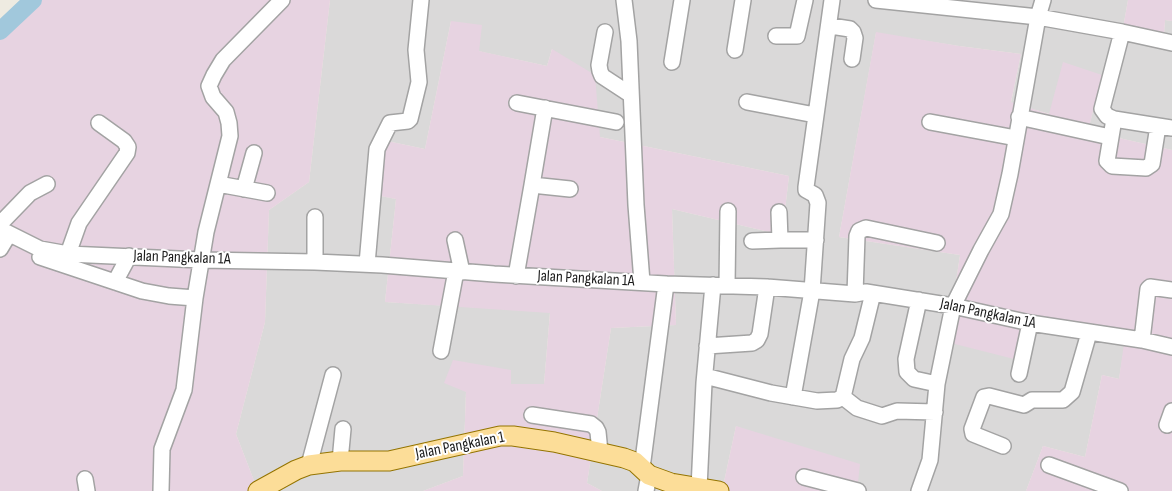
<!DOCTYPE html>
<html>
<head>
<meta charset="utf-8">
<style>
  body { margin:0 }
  canvas { display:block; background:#eeebe1 }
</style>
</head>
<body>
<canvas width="1172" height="491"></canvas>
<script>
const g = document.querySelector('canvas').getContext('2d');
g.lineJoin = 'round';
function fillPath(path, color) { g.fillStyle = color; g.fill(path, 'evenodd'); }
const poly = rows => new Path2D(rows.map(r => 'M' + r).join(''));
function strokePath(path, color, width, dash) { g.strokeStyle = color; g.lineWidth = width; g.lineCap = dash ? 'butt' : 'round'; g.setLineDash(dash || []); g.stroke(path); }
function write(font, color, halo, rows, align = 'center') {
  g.font = font + ' "Sofia Sans Condensed",sans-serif'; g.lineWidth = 4; g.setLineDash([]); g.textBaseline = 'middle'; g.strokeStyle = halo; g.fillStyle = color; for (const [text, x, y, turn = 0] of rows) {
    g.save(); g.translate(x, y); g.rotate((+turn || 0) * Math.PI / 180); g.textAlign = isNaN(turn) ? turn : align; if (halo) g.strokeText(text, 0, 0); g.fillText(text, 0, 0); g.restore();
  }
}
const residential = poly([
  [330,0,1128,0,1123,28,1164,35,1165,20,1172,21,1172,150,1088,131,1102,75,1050,114,1011,103,1021,54,959,46,876,33,839,237,960,255,947,341,1025,318,1126,336,1119,379,1102,375,1085,457,1043,446,1026,491,857,491,736,426,722,491,602,491,587,483,611,328,676,325,672,209,782,235,789,176,600,137,552,49,547,66,478,51,451,21,425,149,387,141,376,195,396,199,385,302,550,312,544,384,511,384,466,391,463,476,423,491,258,491,236,434,265,322,269,210,309,182]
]);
const industrial = poly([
  [33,0,330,0,309,182,269,210,265,322,236,434,258,491,0,491,0,31],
  [1128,0,1172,0,1172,21,1165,20,1164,36,1123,28],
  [451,21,482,25,479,51,547,66,552,49,595,75,600,137,789,176,782,235,672,209,676,325,611,328,587,483,602,491,423,491,463,476,466,392,444,383,453,360,511,370,511,384,544,384,550,313,385,302,396,199,375,195,387,141,425,149],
  [876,32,959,46,1021,54,1011,102,1049,114,1063,62,1102,75,1088,131,1172,150,1172,491,1026,491,1043,446,1085,457,1102,375,1119,379,1125,336,1026,318,1018,360,947,342,960,255,839,237],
  [736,426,860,464,857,491,722,491]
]);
const river = poly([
  [0,31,33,0]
]);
const minor = poly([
  [624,0,629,41,636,205,642,282],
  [876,0,1038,17,1122,32,1172,43],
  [831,26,850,29,853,32,855,38,852,59],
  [605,32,599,65,600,71,602,76,631,95],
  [776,36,797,36,805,0],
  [735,50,743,0],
  [672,62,682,0],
  [747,102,815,115],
  [517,103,616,122],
  [545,108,532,185,570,189],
  [1019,117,1110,137],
  [1114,119,1107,116,1102,109,1122,32],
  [930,122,1016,138],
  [1158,126,1152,164,1146,168,1112,166,1107,161,1114,119,1158,126,1172,128],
  [218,184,267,193],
  [244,189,254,153],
  [779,212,780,240,816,240],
  [0,224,30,193,47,184],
  [0,229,40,249,68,254,201,260,315,262,382,265,494,274,666,284,767,287,855,294,866,292,953,306,1030,323,1142,340,1172,347],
  [455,240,462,272],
  [752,241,780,240],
  [0,249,9,234],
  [68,254,79,223,127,153,128,147,124,141,99,123],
  [40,257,142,291,169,296,195,298],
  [315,262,315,217],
  [367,264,377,149,390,123,408,121,410,119,419,82,416,50,421,0],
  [516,276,532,185],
  [115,282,129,256],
  [727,286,728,211],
  [873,293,862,338,852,359,843,397,857,408,882,416,897,411,935,412],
  [855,294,857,236,859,231,866,228,937,243],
  [919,300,906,359,907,372,914,379,937,384],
  [1142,340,1148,289,1150,287,1172,290],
  [707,346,752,343,757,340,760,334,767,287],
  [441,351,456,271],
  [1019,374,1030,323],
  [705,376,771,393,817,401,837,400,843,397],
  [793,397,812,291,818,203,815,195,806,190,806,187,832,0],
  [532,415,591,424,596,428,598,432,600,452],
  [1167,425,1172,411],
  [1003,446,973,434,972,429,984,397,989,396,1024,405,1032,400,1063,400,1072,392,1089,333],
  [340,461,343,429],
  [309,465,333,375],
  [1049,465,1120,491],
  [642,468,666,284],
  [804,477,858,491],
  [85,479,87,491],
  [699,488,704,383,713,285],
  [161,491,162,449,184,390,195,298,206,232,230,136,229,123,226,112,213,97,209,86,214,75,223,60,282,0],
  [646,491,649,475],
  [919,491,930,460,937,384,953,306,981,250,1001,214,1010,174,1038,17,1043,0]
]);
const major = poly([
  [258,491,296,470,309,465,340,461,389,461,500,436,513,436,554,442,624,458,635,462,649,475,671,483,719,491]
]);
const streetNames = [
  ["Jalan Pangkalan 1A",182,258,2],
  ["Jalan Pangkalan 1A",586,279,3],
  ["Jalan Pangkalan 1A",988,314,12],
  ["Jalan Pangkalan 1",460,446,-11]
];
fillPath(residential, '#dad9d9');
fillPath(industrial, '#e7d3e1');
strokePath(river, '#a1c8dc', 18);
strokePath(minor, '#a3a3a3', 18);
strokePath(major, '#947400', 21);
strokePath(minor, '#fff', 15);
strokePath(major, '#fcdd98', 19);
write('16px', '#1c1c1c', '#fff', streetNames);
</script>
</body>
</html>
